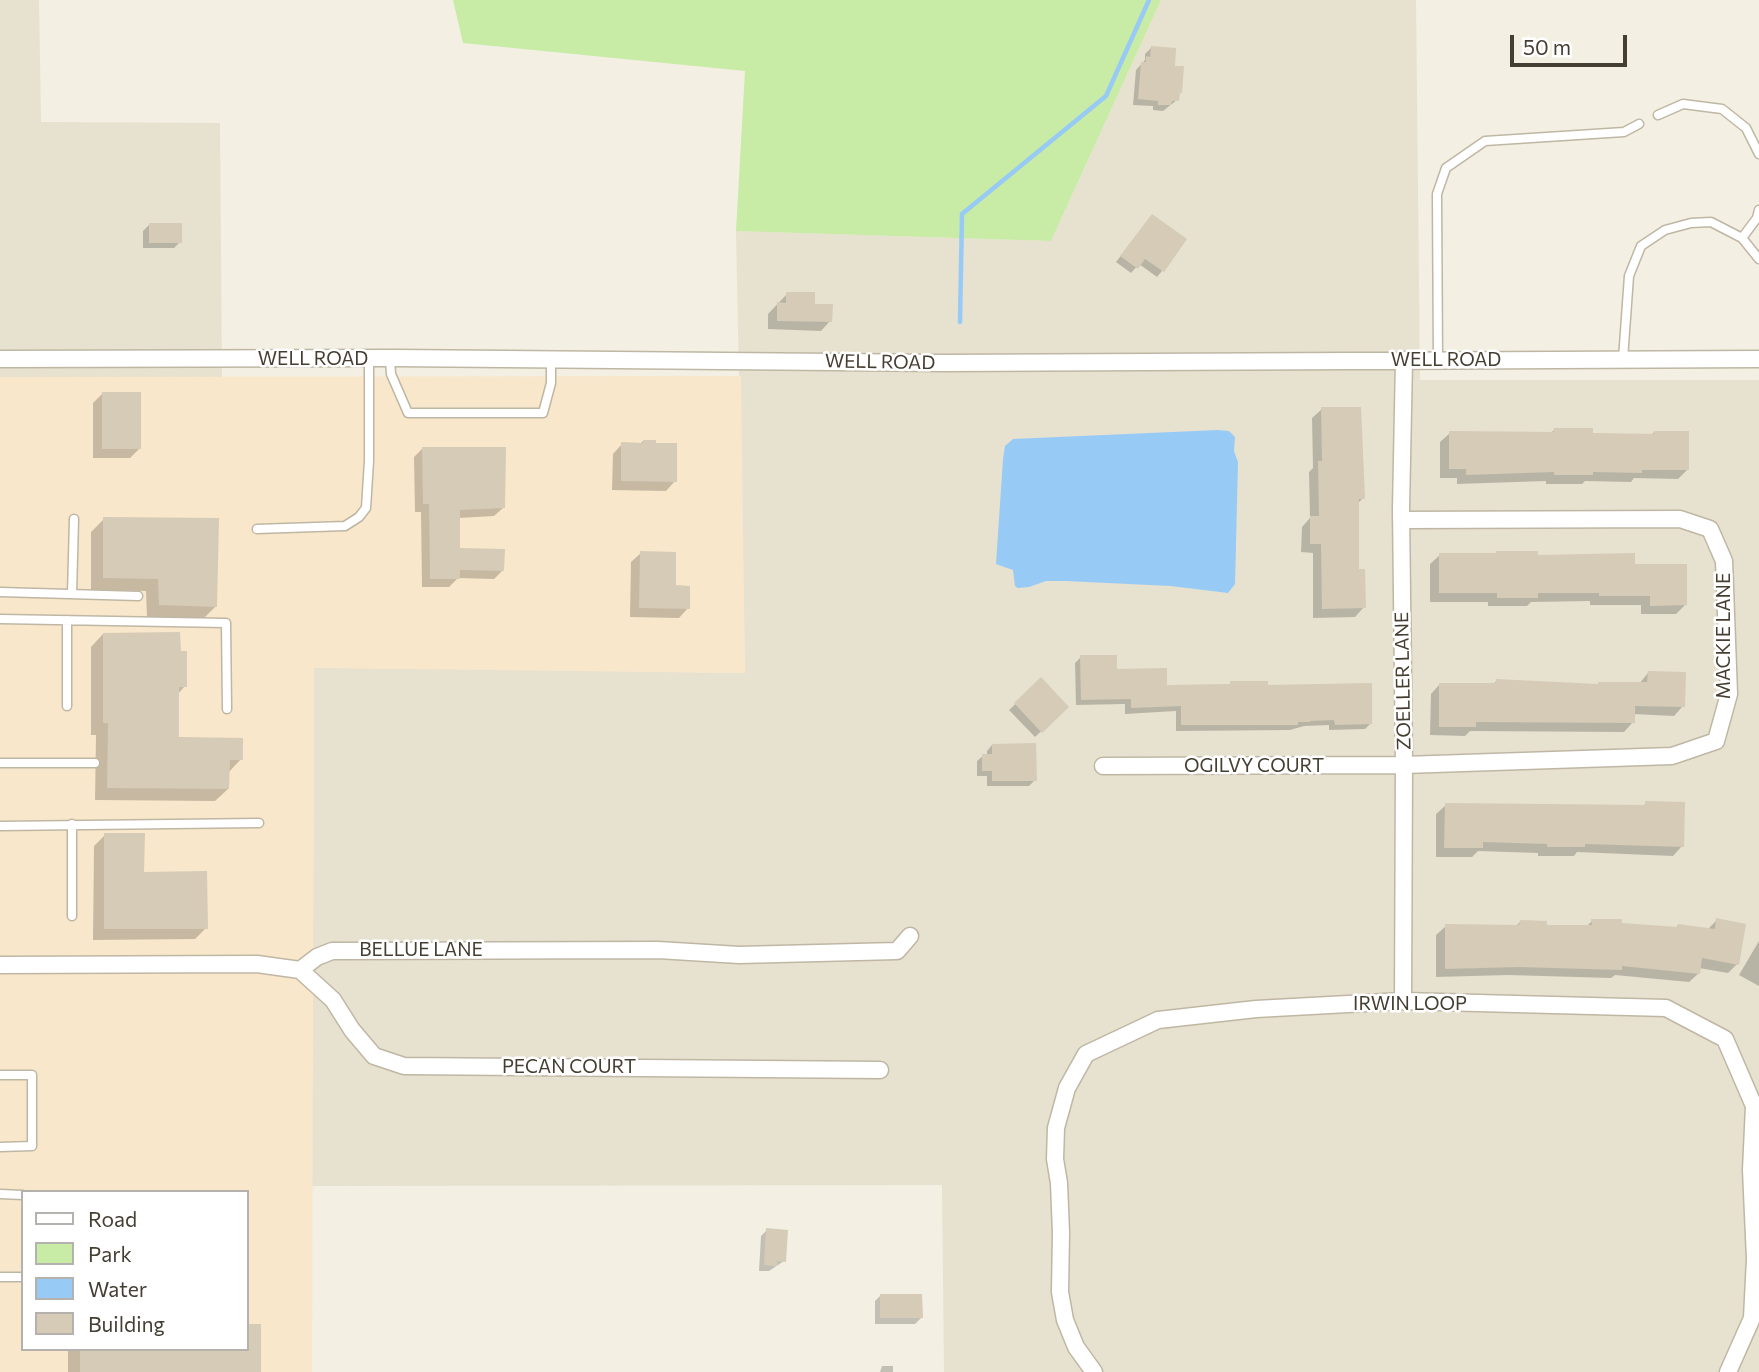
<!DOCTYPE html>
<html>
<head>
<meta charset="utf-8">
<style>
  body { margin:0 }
  #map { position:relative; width:1759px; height:1372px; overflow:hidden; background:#f3efe2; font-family:Commissioner,sans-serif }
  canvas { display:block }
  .legend { position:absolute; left:21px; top:1190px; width:228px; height:161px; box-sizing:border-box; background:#fff; border:2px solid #b5b2ad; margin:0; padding:9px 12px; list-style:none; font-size:21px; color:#453e32 }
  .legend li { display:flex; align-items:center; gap:14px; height:35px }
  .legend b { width:35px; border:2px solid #b5b2ad }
  .scale { position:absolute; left:1510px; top:35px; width:117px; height:32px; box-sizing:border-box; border:4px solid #453e32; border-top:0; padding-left:9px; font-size:21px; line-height:24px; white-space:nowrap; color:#453e32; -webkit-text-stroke:5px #fff; paint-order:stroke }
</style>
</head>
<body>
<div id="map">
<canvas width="1759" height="1372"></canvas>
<ul class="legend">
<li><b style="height:9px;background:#fff"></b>Road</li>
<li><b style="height:19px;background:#c8eba6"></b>Park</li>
<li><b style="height:19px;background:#98caf6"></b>Water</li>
<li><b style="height:19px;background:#d5cbb6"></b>Building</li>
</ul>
<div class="scale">50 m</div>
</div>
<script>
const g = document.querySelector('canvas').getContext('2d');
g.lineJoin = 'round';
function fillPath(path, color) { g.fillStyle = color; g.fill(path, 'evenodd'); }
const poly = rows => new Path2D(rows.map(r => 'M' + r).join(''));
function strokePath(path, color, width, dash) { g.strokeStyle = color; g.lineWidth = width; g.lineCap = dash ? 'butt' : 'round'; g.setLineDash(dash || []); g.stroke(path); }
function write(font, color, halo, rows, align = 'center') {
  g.font = font + ' Commissioner,sans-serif'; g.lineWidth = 5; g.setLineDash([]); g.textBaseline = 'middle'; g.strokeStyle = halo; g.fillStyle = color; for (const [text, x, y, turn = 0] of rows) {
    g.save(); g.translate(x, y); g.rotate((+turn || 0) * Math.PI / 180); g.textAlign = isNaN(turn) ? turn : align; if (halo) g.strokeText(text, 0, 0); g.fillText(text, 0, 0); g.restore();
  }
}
const residential = poly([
  [0,0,39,0,41,122,220,123,222,377,0,377],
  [1161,0,1416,0,1420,380,1759,380,1759,1372,944,1372,942,1185,312,1186,314,667,745,673,736,231,1051,241]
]);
const commercial = poly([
  [741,376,745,673,314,668,312,1372,0,1372,0,377],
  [23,1192,247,1192,247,1349,23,1349]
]);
const green = poly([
  [453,0,1161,0,1051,241,736,231,745,71,463,43]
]);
const water = poly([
  [1218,430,1229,431,1235,437,1234,451,1238,462,1235,584,1228,593,1171,586,1065,581,1046,581,1029,587,1018,588,1015,586,1013,570,996,564,1003,459,1005,446,1013,439]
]);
const shadow = poly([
  [1151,48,1173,67,1177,100,1163,111,1153,110,1153,106,1133,105,1136,70,1145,60,1145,54],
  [1147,222,1162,271,1157,277,1139,264,1131,273,1116,262],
  [149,225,180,242,174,248,143,248,143,231],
  [787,294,813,305,830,321,821,331,768,329,768,314],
  [102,394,140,448,130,458,93,458,93,403],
  [1322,409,1363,498,1357,504,1357,571,1364,607,1355,617,1313,618,1313,553,1301,552,1302,527,1310,518,1309,472,1313,468,1312,418],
  [1555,429,1591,435,1651,436,1654,432,1687,470,1678,479,1634,478,1631,482,1585,481,1582,484,1546,484,1546,481,1457,484,1457,478,1440,478,1440,442,1450,433,1550,434],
  [643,441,675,481,666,491,612,490,613,454,622,444,640,444],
  [423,448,503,508,494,516,458,518,458,550,503,570,494,579,458,578,449,587,422,587,421,512,415,512,414,457],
  [104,519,216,606,203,619,147,617,146,591,91,590,91,532],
  [641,553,688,608,679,618,630,617,631,562],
  [1440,555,1536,557,1633,566,1685,605,1676,614,1641,614,1641,605,1590,605,1590,601,1531,602,1527,606,1488,606,1488,602,1430,602,1430,564],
  [103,634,185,686,177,695,177,739,241,759,228,773,228,789,215,801,95,800,96,735,91,735,91,647],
  [1081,657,1166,687,1228,686,1231,683,1266,687,1371,723,1365,729,1329,730,1329,725,1304,726,1290,730,1176,731,1176,711,1125,714,1125,704,1076,705,1075,663],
  [1648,673,1683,706,1674,716,1633,714,1633,722,1624,732,1470,731,1465,736,1430,735,1431,694,1440,684,1493,685,1497,680,1596,686,1639,684],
  [1041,680,1067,707,1035,737,1009,710],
  [992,745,1035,780,1029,786,987,786,987,776,977,776,977,761,983,756,987,756,987,751],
  [1646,803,1682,846,1673,856,1577,852,1574,856,1538,856,1538,853,1478,851,1472,857,1436,857,1436,814,1446,805,1642,807],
  [105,835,143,873,206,928,195,939,93,940,94,846],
  [1717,920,1737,964,1728,973,1699,968,1699,973,1689,982,1615,975,1611,978,1508,975,1436,977,1436,935,1446,926,1516,926,1520,922,1545,927,1587,926,1592,921,1675,929,1678,925,1708,929],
  [1759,941,1759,986,1739,975],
  [767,1230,784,1261,769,1271,759,1271,761,1236],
  [881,1295,921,1318,915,1324,875,1324,875,1301],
  [247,1326,260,1326,260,1372,68,1372,68,1349,247,1349],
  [882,1366,893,1366,893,1372,880,1372]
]);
const stream = poly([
  [960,322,962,214,1106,96,1149,0]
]);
const building = poly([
  [1151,46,1176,48,1175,66,1184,66,1182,93,1180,93,1179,101,1172,101,1171,105,1158,105,1158,101,1138,99,1141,62,1146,62,1146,56,1150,57],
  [1152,214,1187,239,1164,272,1145,259,1138,269,1120,256],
  [149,223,182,223,182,243,149,243],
  [786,292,815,292,815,304,833,304,832,322,777,321,777,302,786,303],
  [102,392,141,392,141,449,102,449],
  [1321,407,1361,407,1365,499,1359,499,1359,569,1365,569,1366,608,1322,609,1321,544,1310,544,1310,516,1319,516,1318,461,1322,461],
  [1554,428,1593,428,1593,433,1654,434,1654,431,1689,431,1689,470,1642,470,1642,473,1593,472,1593,475,1554,475,1554,472,1466,475,1466,469,1449,469,1449,431,1554,432],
  [643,440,656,440,656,443,677,443,677,482,621,481,621,442,643,443],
  [422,447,506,447,505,508,460,510,460,548,505,549,504,571,460,570,460,579,430,579,429,504,423,504],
  [103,517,219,518,217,607,159,605,158,579,103,578],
  [640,551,676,552,676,585,690,586,690,609,639,608],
  [1496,551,1538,551,1538,555,1635,553,1635,564,1687,564,1687,605,1650,606,1650,596,1599,596,1599,593,1538,593,1538,598,1497,598,1497,593,1439,593,1439,553,1496,553],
  [180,632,181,651,187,651,187,687,179,687,179,737,243,738,243,760,230,760,229,789,107,788,108,723,103,723,103,633],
  [1080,655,1117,655,1117,669,1167,668,1167,685,1230,684,1230,681,1268,681,1268,685,1372,683,1372,724,1335,725,1334,720,1310,721,1310,722,1298,722,1298,725,1181,725,1181,706,1131,708,1131,699,1081,700],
  [1648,671,1686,672,1685,707,1635,706,1635,723,1476,722,1476,727,1439,727,1439,683,1496,683,1496,679,1598,684,1598,682,1647,682],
  [1041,677,1069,707,1042,733,1014,703],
  [1036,743,1037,781,992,781,992,771,982,771,982,754,992,754,992,744],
  [1645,801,1685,802,1684,847,1585,844,1585,847,1547,847,1547,844,1483,842,1483,848,1444,848,1445,803,1645,805],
  [104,833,145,833,144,872,207,871,208,929,104,929],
  [1716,918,1746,924,1739,965,1702,958,1700,974,1622,966,1622,970,1519,967,1445,969,1445,924,1519,925,1520,920,1547,921,1547,925,1592,925,1591,919,1622,919,1622,923,1677,927,1678,924,1715,929],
  [766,1228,788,1230,786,1262,777,1261,777,1266,764,1265],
  [880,1294,922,1294,923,1318,880,1318],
  [247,1324,261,1324,261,1372,80,1372,80,1349,247,1349]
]);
const service = poly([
  [1658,115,1683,104,1722,109,1746,128,1759,154],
  [1742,238,1757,218,1759,210],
  [390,358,391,374,408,413,543,413,551,383,551,360],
  [1623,359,1629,276,1641,246,1665,230,1691,223,1711,222,1742,238,1759,259],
  [1438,360,1437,194,1446,168,1485,141,1624,132,1639,124],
  [257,529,345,526,359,517,366,508,369,461,369,358],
  [0,592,138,596],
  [72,594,74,519],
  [0,619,226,623,227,709],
  [67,620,67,706],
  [0,763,95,763],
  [72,824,72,916],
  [0,826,259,823],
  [0,1075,32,1075,32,1146,0,1147],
  [0,1194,23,1195],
  [0,1277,23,1277]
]);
const minor = poly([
  [0,359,395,358,943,363,1759,359],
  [1103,766,1404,765,1672,756,1716,741,1729,694,1724,561,1710,529,1680,519,1401,520],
  [0,965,257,964,300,970,317,957,332,951,658,950,739,955,897,951,910,936],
  [300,970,333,1000,352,1030,374,1056,404,1066,880,1070],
  [1403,1001,1404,765,1401,509,1404,360],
  [1094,1372,1076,1347,1065,1320,1060,1292,1061,1233,1059,1183,1055,1159,1056,1128,1067,1088,1086,1054,1158,1020,1256,1009,1403,1001,1666,1008,1725,1039,1754,1106,1751,1170,1755,1259,1752,1318,1728,1372]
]);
const streetNames = [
  ["WELL ROAD",313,359],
  ["WELL ROAD",1446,360],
  ["WELL ROAD",880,362,1],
  ["MACKIE LANE",1724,636,-90],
  ["ZOELLER LANE",1403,681,-91],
  ["OGILVY COURT",1254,766],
  ["BELLUE LANE",421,950],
  ["IRWIN LOOP",1410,1004],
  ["PECAN COURT",569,1067]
];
fillPath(residential, '#e7e1cf');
fillPath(commercial, '#f8e7ca');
fillPath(green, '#c8eba6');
fillPath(water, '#98caf6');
fillPath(shadow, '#0003');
strokePath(stream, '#98caf6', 4.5);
fillPath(building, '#d5cbb6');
strokePath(service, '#bfb7a4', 11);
strokePath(minor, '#bfb7a4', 19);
strokePath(service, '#fff', 8);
strokePath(minor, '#fff', 16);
write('19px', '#453e32', '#fff', streetNames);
</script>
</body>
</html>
